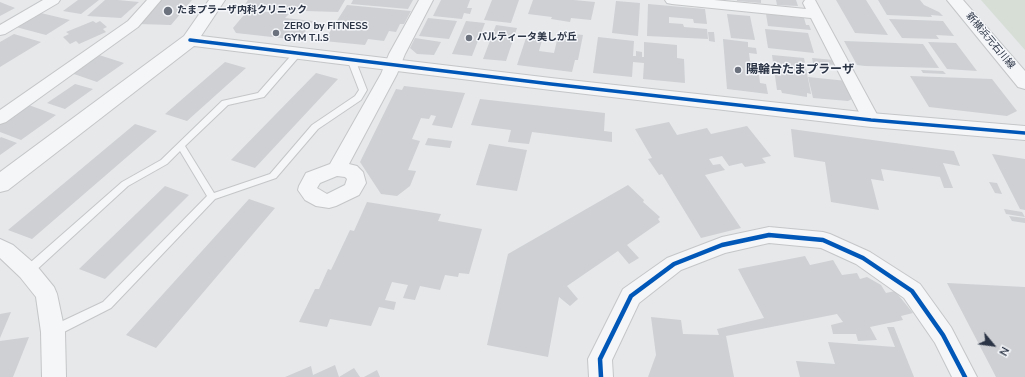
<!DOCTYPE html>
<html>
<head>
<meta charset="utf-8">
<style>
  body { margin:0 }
  #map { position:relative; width:1025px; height:377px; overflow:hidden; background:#e6e8ea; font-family:"Nunito Sans",sans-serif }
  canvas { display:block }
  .north { position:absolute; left:973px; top:325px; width:40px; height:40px; -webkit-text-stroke:3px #f4f6f9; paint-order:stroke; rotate:119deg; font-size:11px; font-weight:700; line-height:16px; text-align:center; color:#2b3445 }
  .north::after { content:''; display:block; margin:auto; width:14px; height:18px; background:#2b3445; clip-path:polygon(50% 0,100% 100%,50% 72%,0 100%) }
</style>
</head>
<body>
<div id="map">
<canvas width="1025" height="377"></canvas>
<div class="north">N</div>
</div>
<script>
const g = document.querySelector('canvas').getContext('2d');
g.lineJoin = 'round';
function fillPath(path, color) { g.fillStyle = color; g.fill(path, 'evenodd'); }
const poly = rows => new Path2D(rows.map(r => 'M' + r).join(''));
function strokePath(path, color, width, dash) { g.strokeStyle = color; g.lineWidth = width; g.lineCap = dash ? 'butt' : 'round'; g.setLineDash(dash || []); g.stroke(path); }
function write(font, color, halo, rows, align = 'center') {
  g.font = font + ' "Nunito Sans","Noto Sans JP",sans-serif'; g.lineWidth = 3; g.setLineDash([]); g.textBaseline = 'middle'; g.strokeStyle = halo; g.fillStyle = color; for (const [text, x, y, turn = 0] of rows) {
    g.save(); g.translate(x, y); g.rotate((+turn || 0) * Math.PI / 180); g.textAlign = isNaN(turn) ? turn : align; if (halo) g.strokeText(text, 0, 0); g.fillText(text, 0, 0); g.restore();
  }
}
const green = poly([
  [981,0,1025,0,1025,50]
]);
const building = poly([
  [78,0,99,0,81,14,63,11],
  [105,0,118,0,139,2,121,18,87,16],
  [160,0,192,0,171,25,139,24],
  [248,0,345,0,338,12,242,9],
  [353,0,413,0,408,9,351,4],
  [441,0,470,0,467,8,472,8,470,14,464,13,462,19,433,16],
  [492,0,519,0,511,23,484,20],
  [533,0,574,0,595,2,591,20,571,18,570,22,551,19,552,17,528,14],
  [737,0,761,0,761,3,737,1],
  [776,0,796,0,798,6,777,5],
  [836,0,866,0,888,35,855,33],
  [878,0,920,0,924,5,939,12,943,16,931,15,932,17,887,15],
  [616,1,640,3,638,36,612,33],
  [0,2,15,8,0,16],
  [648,4,705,9,707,24,694,23,693,19,669,17,669,23,683,24,684,27,707,29,708,39,647,36],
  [347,5,411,11,404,24,400,24,396,32,389,31,384,41,368,39,365,45,324,41],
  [248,10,289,14,285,18,313,21,299,40,236,33,233,28],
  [41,13,70,20,46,35,16,27],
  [727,14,750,16,755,40,731,38],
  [766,14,804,18,806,25,809,25,811,30,768,26],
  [428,18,457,21,449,39,419,36],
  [889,19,943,21,954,36,936,35,939,39,902,38],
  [93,21,96,23,100,21,107,27,103,29,106,32,79,44,76,41,70,44,63,37,69,34,66,32],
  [466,21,485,23,472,56,452,54],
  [496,25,517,28,506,61,483,59],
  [765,29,808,33,814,53,768,48],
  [559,32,583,35,578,60,575,60,572,72,517,65,526,38,542,40,539,51,554,53],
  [708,32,714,32,715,42,709,41],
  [14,34,41,42,0,67,0,42],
  [598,37,634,41,633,56,636,56,636,51,642,52,642,57,644,57,644,42,677,45,677,58,684,59,685,83,643,79,644,63,633,62,632,77,593,73],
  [415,38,441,42,434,55,417,54,410,48],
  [723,39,748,42,748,47,756,48,757,54,749,53,750,61,758,62,758,65,750,64,751,74,759,75,760,83,766,84,768,94,727,89],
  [844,41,923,44,939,68,865,66,857,65],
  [928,42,956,43,977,71,947,69],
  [99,55,124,63,97,82,71,73],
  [772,55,804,58,811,94,807,93,807,97,782,93,781,90,777,90],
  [812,58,834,60,835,65,813,63],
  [225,62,246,68,187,121,165,114],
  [921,70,943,71,946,74,923,73],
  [316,73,338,79,255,168,231,160],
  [910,76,992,79,1017,111,1007,116,929,107],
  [808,77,847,81,852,99,848,101,813,98],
  [75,84,93,89,65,109,47,103],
  [404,86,465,93,452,128,432,125,436,116,431,115,429,119,421,118,412,139,420,141,408,170,416,171,410,186,397,196,381,194,360,162,396,89,402,90],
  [480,99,605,113,604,131,612,132,612,142,532,132,529,144,508,142,511,130,471,125],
  [26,104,56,115,21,140,0,132,0,121],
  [669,122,677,135,707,128,711,134,747,126,771,156,762,158,766,163,745,167,742,163,729,166,722,156,709,159,713,165,720,164,725,170,705,175,741,228,701,238,662,174,659,175,648,159,652,158,635,129],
  [135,124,157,131,32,239,8,230],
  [791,129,954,151,960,166,943,163,953,188,944,188,940,177,881,169,884,181,871,179,879,210,831,202,825,162,794,157],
  [1,137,17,143,0,155,0,138],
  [428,138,452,141,450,148,425,145],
  [489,144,527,150,517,191,476,185],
  [992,154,1025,159,1025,210,1020,209],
  [989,182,997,183,1002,194,995,193],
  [628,185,644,200,643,202,660,217,658,219,660,222,627,245,639,258,629,264,618,251,567,286,578,299,570,306,559,297,548,357,487,345,508,254],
  [165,186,189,195,105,279,79,269],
  [249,199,275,208,156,348,126,335],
  [367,202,441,214,438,221,482,229,469,274,459,273,458,277,445,275,440,290,420,286,415,300,403,298,408,285,392,282,385,300,396,302,394,310,379,307,371,326,330,319,327,327,299,322,315,289,319,289,328,269,331,270,350,230,354,231],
  [1004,209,1022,212,1025,217,1006,214],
  [1009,216,1025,218,1025,223,1012,221],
  [805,256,810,265,833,260,842,275,857,273,860,279,867,277,881,285,886,293,895,291,913,313,901,316,903,320,870,327,877,340,858,341,856,334,833,334,831,325,843,322,837,314,726,336,734,377,648,377,656,355,651,317,681,320,683,334,719,335,717,329,764,318,738,269],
  [947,283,1025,287,1025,377,996,377],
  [11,312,0,338,0,314],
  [887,327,894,327,914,377,800,377,796,361,835,364,828,342,895,347],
  [29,337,13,377,0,377,0,341],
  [335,365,339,377,354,368,360,377,285,377,311,366,313,375],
  [377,370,380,377,364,377]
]);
const service = poly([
  [296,50,302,50,303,52,264,97,228,105,185,146,214,193,270,174,312,125,355,96,359,90,347,59,348,57,351,57,355,59,367,90,361,100,318,129,276,178,215,199,111,308,58,335,54,336,50,335,49,331,50,327,103,302,207,196,180,151,167,164,128,186,32,274,28,275,24,274,23,271,24,268,122,182,161,160,222,101,258,93,296,50]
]);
const minor = poly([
  [43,0,60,0,58,3,5,34,0,35,0,25,43,0],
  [147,0,161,0,138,27,6,122,0,124,0,110,128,21,147,0],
  [419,0,433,0,405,54,397,74,349,164,357,166,363,172,366,183,359,195,336,206,329,208,316,206,305,200,298,190,299,186,306,173,330,164,381,74,389,54,419,0],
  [337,176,345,177,347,179,345,185,327,194,317,188,320,183,337,176],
  [665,0,714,0,806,9,803,3,805,0,815,0,880,120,877,124,871,126,865,124,811,18,672,4,667,3,665,0],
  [769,227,823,232,830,234,870,252,920,284,951,327,977,377,952,377,935,343,904,298,856,264,821,248,769,243,725,253,681,270,639,303,612,360,613,377,589,377,588,359,623,289,667,258,722,237,769,227],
  [0,239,13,245,36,265,54,287,57,294,65,332,66,377,42,377,41,332,36,297,20,277,0,258,0,239]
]);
const tertiary = poly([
  [209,0,225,0,201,36,551,78,871,113,1025,126,1025,140,871,127,551,90,194,46,8,190,0,192,0,172,184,36,209,0],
  [947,0,963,0,1025,71,1025,89,1018,87,947,0]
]);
const cyclewayFar1 = poly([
  [190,40,551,84,871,120,1025,133]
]);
const cycleway = poly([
  [601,377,600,359,631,296,674,264,722,245,769,235,823,240,863,258,912,291,943,335,965,377]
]);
const markers = [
  [168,11,5,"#6c737f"],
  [276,33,4,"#6c737f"],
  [469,38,4,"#6c737f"],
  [738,70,4,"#6c737f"]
];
const farPoinames = [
  ["たまプラーザ内科クリニック",177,11],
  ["ZERO by FITNESS",284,27],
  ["GYM T.I.S",284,39],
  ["パルティータ美しが丘",477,38]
];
const farStreetnames = [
  ["新横浜元石川線",990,41,50]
];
const poiNames = [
  ["陽輪台たまプラーザ",746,70]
];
fillPath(green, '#d6ded6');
fillPath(building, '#ced0d3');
strokePath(service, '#c4c6c8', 2);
strokePath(minor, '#c4c6c8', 2);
strokePath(tertiary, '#c4c6c8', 2);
fillPath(service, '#f5f6f7');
fillPath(minor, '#f5f6f7');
fillPath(tertiary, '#f5f6f7');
strokePath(cyclewayFar1, '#0057b8', 3.5);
strokePath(cycleway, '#0057b8', 4.5);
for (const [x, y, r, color] of markers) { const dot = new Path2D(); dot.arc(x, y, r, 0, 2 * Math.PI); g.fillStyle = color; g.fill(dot); strokePath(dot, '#f4f6f9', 1.5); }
write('bold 10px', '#2b3445', '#f4f6f9', farPoinames, 'left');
write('10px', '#2b3445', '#f4f6f9', farStreetnames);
write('bold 12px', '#2b3445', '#f4f6f9', poiNames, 'left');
</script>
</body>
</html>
